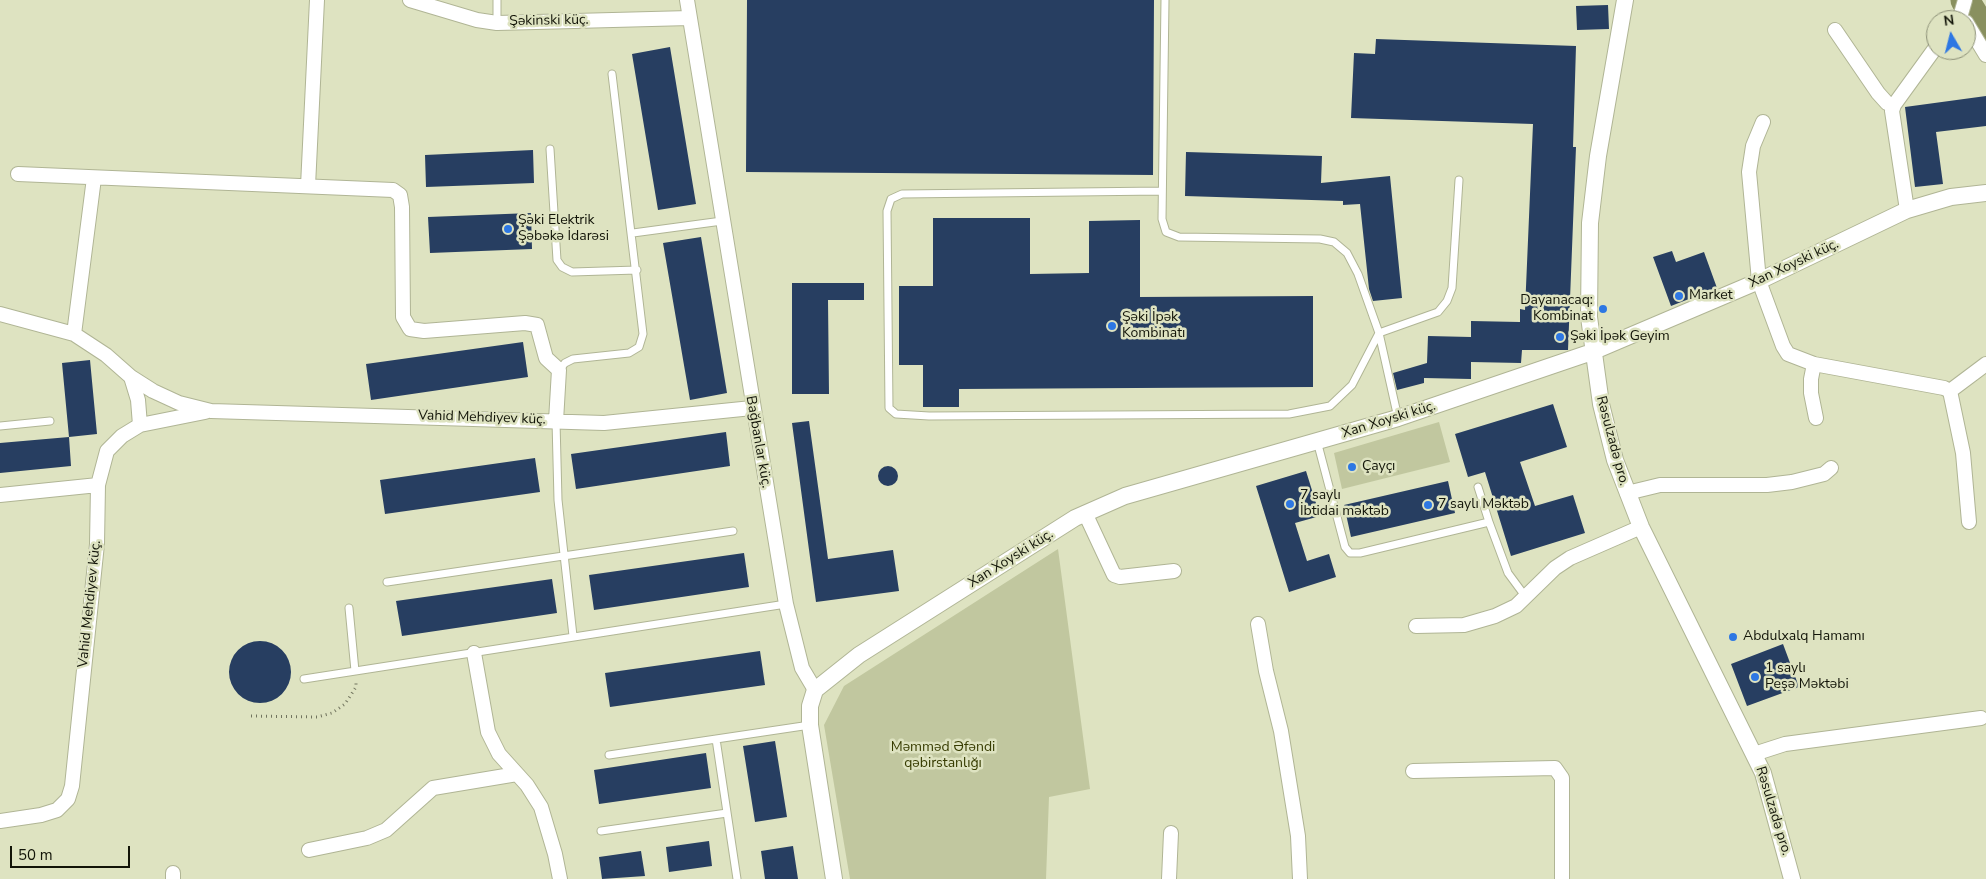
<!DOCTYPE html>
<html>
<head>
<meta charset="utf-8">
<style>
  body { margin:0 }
  #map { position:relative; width:1986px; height:879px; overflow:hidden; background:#dee3c1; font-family:"Nunito Sans",sans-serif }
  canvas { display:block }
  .north { position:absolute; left:1926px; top:10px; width:50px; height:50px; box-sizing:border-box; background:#dee3c1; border:1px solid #8c9077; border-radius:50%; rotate:352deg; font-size:14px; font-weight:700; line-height:20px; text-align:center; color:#121408 }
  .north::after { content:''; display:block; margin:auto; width:18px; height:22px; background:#2d77e3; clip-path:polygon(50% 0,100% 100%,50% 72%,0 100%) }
  .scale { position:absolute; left:10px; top:846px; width:120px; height:22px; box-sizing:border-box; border:2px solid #121408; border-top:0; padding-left:6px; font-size:15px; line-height:18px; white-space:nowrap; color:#121408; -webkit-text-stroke:4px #dee3c1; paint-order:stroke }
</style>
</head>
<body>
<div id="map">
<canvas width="1986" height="879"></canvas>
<div class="north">N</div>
<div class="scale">50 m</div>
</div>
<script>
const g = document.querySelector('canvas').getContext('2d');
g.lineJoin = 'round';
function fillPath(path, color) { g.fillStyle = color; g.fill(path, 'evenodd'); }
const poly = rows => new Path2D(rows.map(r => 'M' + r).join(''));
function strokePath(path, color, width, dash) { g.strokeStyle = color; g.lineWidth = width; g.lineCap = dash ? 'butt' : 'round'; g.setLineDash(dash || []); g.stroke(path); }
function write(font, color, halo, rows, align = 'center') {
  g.font = font + ' "Nunito Sans",sans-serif'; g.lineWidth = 5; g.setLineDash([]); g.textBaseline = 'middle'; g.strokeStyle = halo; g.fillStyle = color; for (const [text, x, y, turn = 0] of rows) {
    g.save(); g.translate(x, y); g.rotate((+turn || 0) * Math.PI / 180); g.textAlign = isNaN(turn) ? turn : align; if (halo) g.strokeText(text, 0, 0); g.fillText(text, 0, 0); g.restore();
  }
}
const green = poly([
  [1439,422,1450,462,1342,489,1334,453],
  [1058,549,1090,789,1049,797,1046,879,850,879,824,725,844,686]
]);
const river = poly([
  [1965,0,1986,35]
]);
const building = poly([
  [747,0,1154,0,1153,175,746,172],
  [1608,5,1609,29,1577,30,1576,6],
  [1376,39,1576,46,1573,147,1576,147,1568,350,1522,350,1521,363,1471,362,1471,379,1424,378,1424,383,1397,390,1393,373,1427,363,1428,336,1471,337,1471,321,1520,322,1520,309,1525,310,1533,124,1351,118,1354,53,1375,54],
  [670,47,696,204,658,210,632,54],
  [1986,96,1986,126,1936,132,1943,184,1915,187,1905,107],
  [533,150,534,183,426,187,425,155],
  [1186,152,1322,156,1321,183,1390,176,1402,298,1373,301,1369,289,1360,204,1343,205,1343,201,1185,196],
  [531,213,532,249,430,253,428,217],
  [933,218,1030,218,1030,274,1089,273,1089,221,1140,220,1140,297,1313,296,1313,387,959,389,959,407,923,407,923,365,899,365,899,286,933,286],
  [701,237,727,393,690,400,663,243],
  [1672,251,1676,262,1704,252,1717,288,1671,306,1653,257],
  [792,283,864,283,864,300,828,300,829,394,792,394],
  [523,342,528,377,371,400,366,364],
  [90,360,97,434,69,437,62,363],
  [1553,404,1567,447,1520,462,1535,506,1573,495,1585,533,1511,556,1485,472,1468,477,1455,434],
  [809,421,828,559,893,550,899,591,816,602,792,423],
  [726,432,730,466,576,489,571,454],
  [69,437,71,466,0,473,0,443],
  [535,458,540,492,385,514,380,480],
  '878 476a10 10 0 1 1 20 0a10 10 0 1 1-20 0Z',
  [1306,471,1320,516,1295,523,1307,561,1329,554,1336,577,1289,592,1256,486],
  [1448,481,1455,513,1351,537,1344,505],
  [744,553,749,587,594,610,589,575],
  [552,579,557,613,402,636,396,601],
  '229 672a31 31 0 1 1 62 0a31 31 0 1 1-62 0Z',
  [1783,644,1799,687,1747,706,1731,664],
  [760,651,765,685,610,707,605,673],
  [775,741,787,817,755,822,743,746],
  [706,753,711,788,599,804,594,770],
  [709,841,712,866,669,872,666,847],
  [793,846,798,879,765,879,761,851],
  [641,851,645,876,602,879,599,857]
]);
const path = poly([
  [251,716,317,717,332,713,345,704,356,687,356,680]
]);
const service = poly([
  [497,0,497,23],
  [1165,0,1162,219,1166,232,1179,237,1320,239,1334,242,1347,253,1358,274,1379,333,1398,418],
  [550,149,557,260,562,267,572,272,637,270],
  [1162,191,902,194,891,199,887,211,889,408,896,414,929,416,1289,414,1330,406,1352,385,1379,333,1438,312,1447,301,1452,288,1459,180],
  [633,233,722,221],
  [559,370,565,363,573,359,629,353,639,347,643,334,612,74],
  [556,421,558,500,573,636],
  [0,426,50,421],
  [1317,441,1345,547,1350,553,1360,553,1489,522,1508,573,1525,596],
  [1478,487,1489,522],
  [387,582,733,531],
  [349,608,355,671],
  [304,679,786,604],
  [716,739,737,879],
  [609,755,810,725],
  [601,831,727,813]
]);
const minor = poly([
  [410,0,477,20,497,23,690,18],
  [687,0,786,604,802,668,815,690],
  [1956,20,1961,14,1965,0],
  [1966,22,1986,55],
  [1835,30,1878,93,1887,103,1894,105],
  [1763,122,1753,146,1749,172,1759,281,1783,346,1788,354,1814,364,1944,388,1950,391,1963,453,1969,522],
  [18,174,393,190,400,195,402,207,403,317,410,329,424,331,525,323,537,325,546,358,559,370,556,421],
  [308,186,317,0],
  [1907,210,1892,111,1894,105,1936,47],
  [0,314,74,334,106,355,131,377,153,391,179,403,211,411,604,423,752,408],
  [74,334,94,178],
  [1814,364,1811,379,1811,393,1816,418],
  [131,377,138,400,140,425],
  [1950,391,1986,364],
  [1627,493,1660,485,1767,485,1792,482,1824,474,1831,468],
  [0,495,98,485],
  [1085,513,1114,575,1120,577,1174,571],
  [1258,624,1266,671,1281,731,1298,836,1300,879],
  [1416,626,1464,625,1495,616,1516,606,1555,568,1570,558,1641,527],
  [474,653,488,732,499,754,527,785,541,807,555,854,560,879],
  [1754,754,1785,744,1981,718],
  [1413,771,1555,768,1562,778,1562,879],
  [0,821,41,815,57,810,68,799,72,786,97,544,98,485,107,451,122,436,140,425,205,412],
  [309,850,367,838,386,830,433,788,517,774],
  [173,873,173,879],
  [1169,879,1171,833]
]);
const tertiary = poly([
  [1625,0,1598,156,1590,223,1589,317,1601,404,1615,460,1641,527,1763,773,1792,879],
  [834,879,810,725,810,706,815,690,859,655,1075,518,1125,496,1398,418,1592,352,1759,281,1907,210,1951,197,1986,193]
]);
const markers = [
  [508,229,5,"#2d77e3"],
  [1679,296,5,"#2d77e3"],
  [1603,309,5,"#2d77e3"],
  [1112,326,5,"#2d77e3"],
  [1560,337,5,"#2d77e3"],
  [1352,467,5,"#2d77e3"],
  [1290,504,5,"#2d77e3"],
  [1428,505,5,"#2d77e3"],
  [1733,637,5,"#2d77e3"],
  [1755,677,5,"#2d77e3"]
];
const streetNames = [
  ["Şəkinski küç.",549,21,-1],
  ["Xan Xoyski küç.",1794,264,-25],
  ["Vahid Mehdiyev küç.",482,418,2],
  ["Xan Xoyski küç.",1389,420,-17],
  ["Rəsulzadə pro.",1612,441,75],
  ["Bağbanlar küç.",758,442,80],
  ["Xan Xoyski küç.",1011,559,-32],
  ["Vahid Mehdiyev küç.",90,604,-84],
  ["Rəsulzadə pro.",1773,811,73]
];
const poiNames = [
  ["Şəki Elektrik",518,221],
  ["Şəbəkə İdarəsi",518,237],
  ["Market",1689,296],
  ["Dayanacaq:",1593,301,"right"],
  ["Kombinat",1593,317,"right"],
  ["Şəki İpək",1122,318],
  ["Kombinatı",1122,334],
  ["Şəki İpək Geyim",1570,337],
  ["Çayçı",1362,467],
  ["7 saylı",1300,496],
  ["İbtidai məktəb",1300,512],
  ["7 saylı Məktəb",1438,505],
  ["Abdulxalq Hamamı",1743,637],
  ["1 saylı",1765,669],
  ["Peşə Məktəbi",1765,685]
];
const parkNames = [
  ["Məmməd Əfəndi",943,748],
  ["qəbirstanlığı",943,764]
];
fillPath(green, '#c1c79f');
strokePath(river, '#89905f', 29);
fillPath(building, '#273e61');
strokePath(service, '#b0b595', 9);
strokePath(minor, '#b0b595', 16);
strokePath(tertiary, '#b0b595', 18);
strokePath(path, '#71745e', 3, [1, 4]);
strokePath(service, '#fff', 7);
strokePath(minor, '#fff', 14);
strokePath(tertiary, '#fff', 16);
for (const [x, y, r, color] of markers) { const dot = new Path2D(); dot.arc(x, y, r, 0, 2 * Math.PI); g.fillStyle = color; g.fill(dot); strokePath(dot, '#dee3c1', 2); }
write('14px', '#121408', '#dee3c1', streetNames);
write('14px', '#121408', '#dee3c1', poiNames, 'left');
write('14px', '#373c00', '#dee3c1', parkNames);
</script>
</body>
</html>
